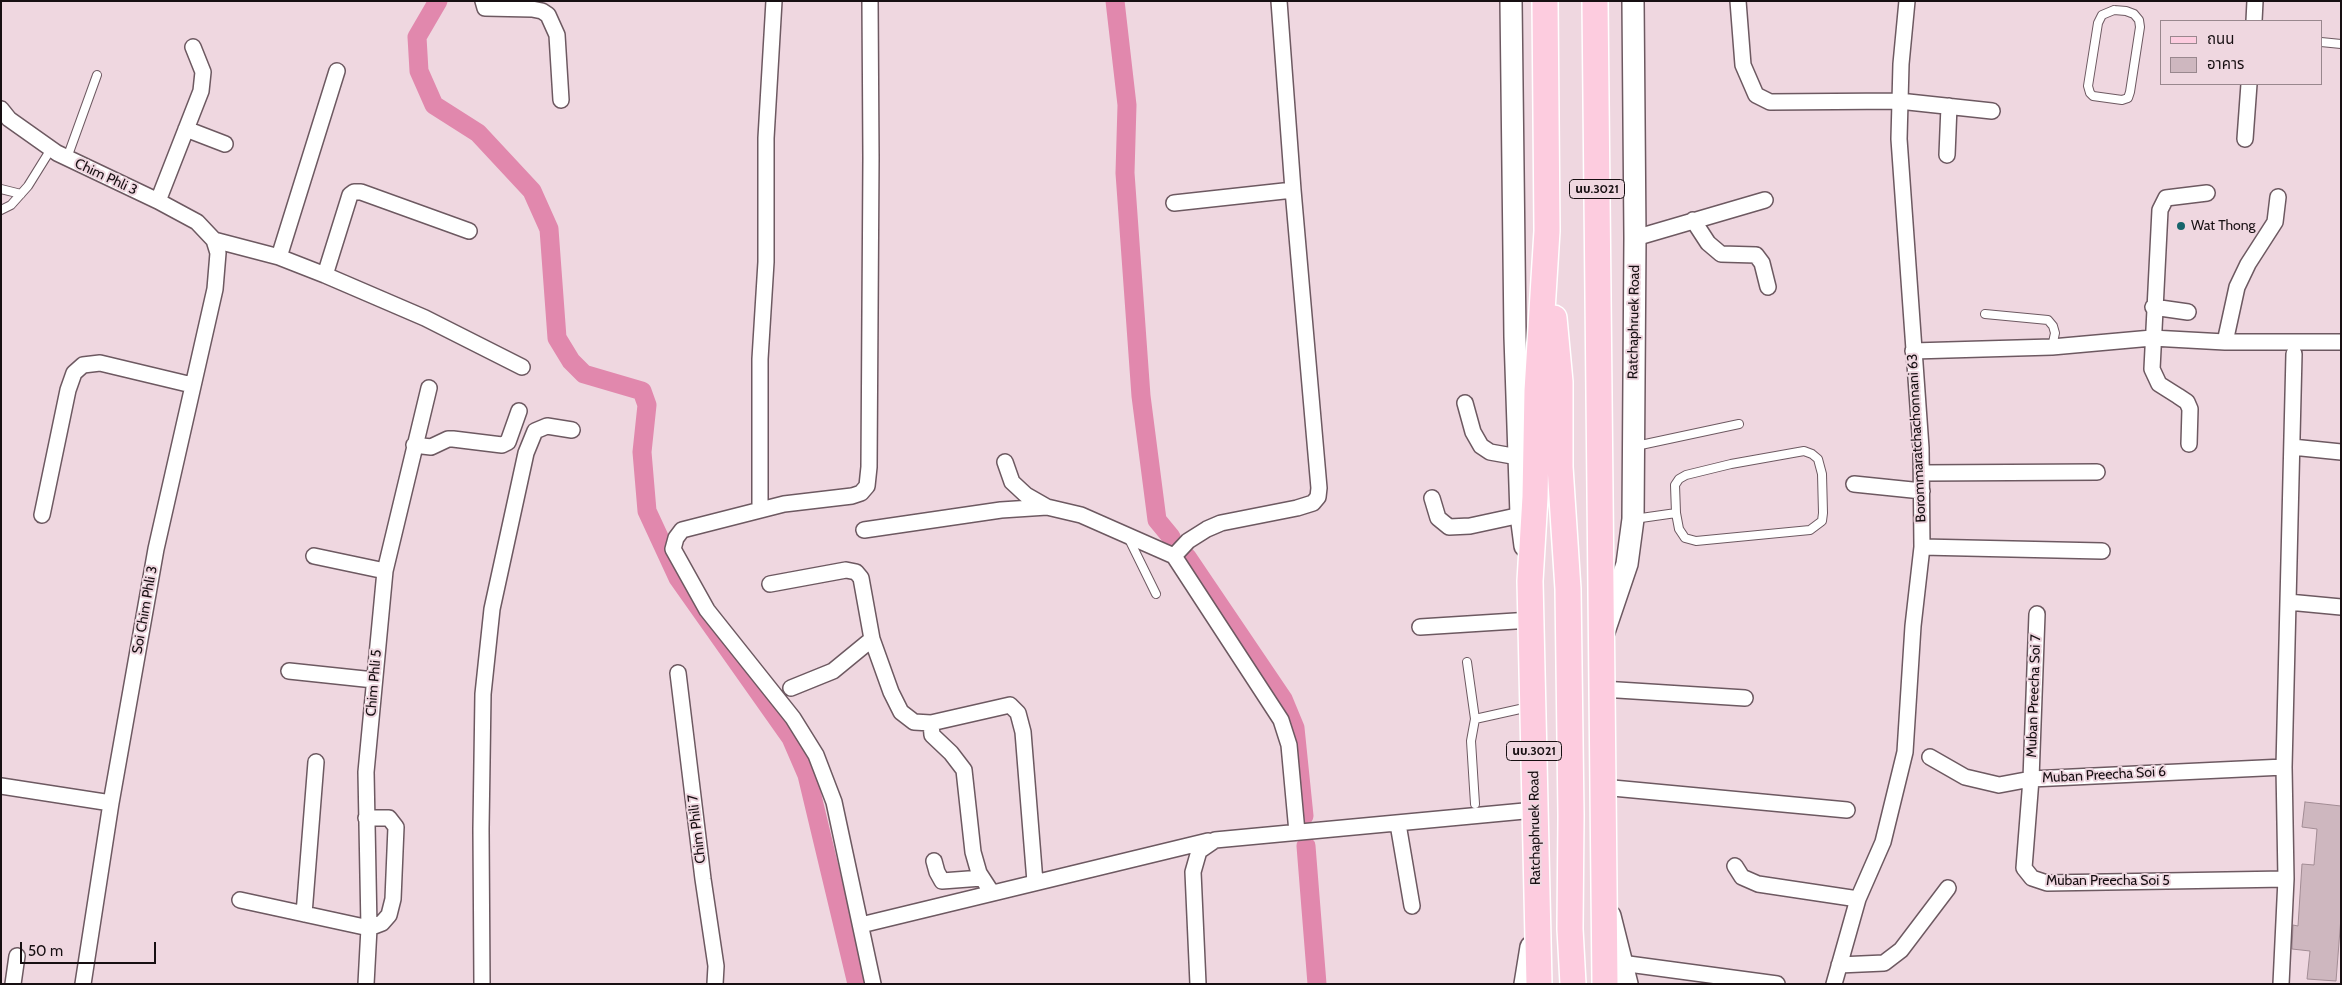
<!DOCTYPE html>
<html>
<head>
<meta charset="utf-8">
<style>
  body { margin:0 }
  #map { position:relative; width:2342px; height:985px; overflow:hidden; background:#efd7e0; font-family:Cabin,"Noto Sans Thai",sans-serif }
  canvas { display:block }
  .frame { position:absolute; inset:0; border:2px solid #170f12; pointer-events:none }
  .legend { position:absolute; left:2160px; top:20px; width:162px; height:65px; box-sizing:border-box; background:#efd7e0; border:1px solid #99878e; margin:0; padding:6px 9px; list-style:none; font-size:15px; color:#170f12 }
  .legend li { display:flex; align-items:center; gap:10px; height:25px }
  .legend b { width:25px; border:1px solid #99878e }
  .scale { position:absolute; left:20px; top:942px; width:136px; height:22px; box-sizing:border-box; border:2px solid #170f12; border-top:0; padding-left:6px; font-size:15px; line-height:18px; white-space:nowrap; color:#170f12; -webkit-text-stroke:4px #efd7e0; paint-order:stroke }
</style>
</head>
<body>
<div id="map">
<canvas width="2342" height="985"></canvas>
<div class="frame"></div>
<ul class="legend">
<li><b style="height:6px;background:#fdccdf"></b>ถนน</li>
<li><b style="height:14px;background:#ceb7bf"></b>อาคาร</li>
</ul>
<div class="scale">50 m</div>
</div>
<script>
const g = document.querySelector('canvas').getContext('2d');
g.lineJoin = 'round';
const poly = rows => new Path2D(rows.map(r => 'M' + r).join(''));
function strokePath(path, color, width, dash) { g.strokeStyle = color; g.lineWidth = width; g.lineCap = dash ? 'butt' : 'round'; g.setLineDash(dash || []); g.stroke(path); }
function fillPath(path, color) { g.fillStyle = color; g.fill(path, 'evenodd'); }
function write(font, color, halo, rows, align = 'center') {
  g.font = font + ' Cabin,"Noto Sans Thai",sans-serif'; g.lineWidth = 4; g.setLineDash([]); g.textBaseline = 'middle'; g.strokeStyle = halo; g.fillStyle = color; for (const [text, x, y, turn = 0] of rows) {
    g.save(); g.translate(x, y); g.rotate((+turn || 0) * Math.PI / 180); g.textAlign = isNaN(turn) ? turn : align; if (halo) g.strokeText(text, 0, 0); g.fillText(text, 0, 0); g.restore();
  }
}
const canal = poly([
  [438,1,417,37,419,71,434,105,478,133,532,191,549,229,557,338,571,361,584,374,642,391,647,405,642,452,647,511,678,578,791,738,807,775,857,984],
  [1115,1,1127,105,1125,173,1141,396,1157,520,1171,537],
  [1187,557,1283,699,1295,728,1304,816],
  [1306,846,1317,984]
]);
const building = poly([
  [2305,802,2341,806,2341,917,2336,981,2307,979,2310,951,2292,949,2293,925,2298,926,2302,864,2314,865,2317,829,2302,827,2305,802]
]);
const lane = poly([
  [2114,10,2126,11,2134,14,2139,20,2140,27,2130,92,2128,98,2122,100,2093,96,2090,93,2088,86,2098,23,2102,15,2114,10],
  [2321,42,2341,44],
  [67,158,97,75],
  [1,189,21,194],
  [1,210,11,205,28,186,51,149],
  [1985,314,2048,320,2053,326,2055,333,2052,347],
  [1636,446,1739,424],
  [1634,519,1676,513,1679,529,1685,538,1696,541,1810,530,1822,521,1823,513,1822,474,1818,459,1812,454,1804,451,1731,464,1686,475,1679,479,1675,485,1676,513],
  [1128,537,1156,594],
  [1467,662,1475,719],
  [1475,804,1471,741,1475,719,1529,707]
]);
const street = poly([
  [483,1,485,8,532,9,542,11,548,15,557,35,561,100],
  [870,1,871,158,869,467,867,486,861,493,852,496,784,504,682,530,676,538,673,549,707,610,793,718,816,755,834,802,873,984],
  [1279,1,1293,190,1319,488,1318,497,1313,503,1297,508,1221,523,1207,529,1188,541,1174,556,1281,720,1289,745,1297,832],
  [1738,1,1743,65,1756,95,1770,102,1899,101,1992,111],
  [2254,21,2255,1],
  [1,109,9,119,57,153,158,201,197,222,214,240,218,253,215,289,156,549,111,803,83,984],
  [186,129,225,144],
  [2245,139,2249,84],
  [1947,155,1949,106],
  [158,201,201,91,203,72,193,47],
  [1174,203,1293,190],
  [1693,220,1708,243,1721,254,1756,255,1762,263,1768,287],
  [1635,238,1765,200],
  [214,240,279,257,325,275,425,318,522,367],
  [279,257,337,71],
  [325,275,350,195,354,192,361,192,469,231],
  [2153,307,2188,312],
  [2225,342,2237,287,2248,264,2275,222,2278,197],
  [1913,351,2052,347,2152,338,2225,342,2341,342],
  [1465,403,1473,432,1481,446,1490,452,1518,457],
  [2189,444,2190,409,2187,402,2178,396,2159,384,2152,369,2160,210,2166,198,2207,193],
  [414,445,431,447,448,439,453,439,502,445,508,442,519,411],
  [2292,447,2341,452],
  [1005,462,1012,482,1026,495,1047,507,1081,515,1174,556],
  [1922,473,2097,472],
  [1854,484,1922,491],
  [1432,498,1438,518,1449,527,1470,526,1521,515],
  [760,509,760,359,766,262,766,138,774,1],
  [42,515,68,390,74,373,83,365,100,363,192,385],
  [864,530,1001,510,1047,507],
  [1922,547,2102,551],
  [314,556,385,571],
  [770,584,846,570,856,572,861,578,872,639,891,692,901,712,914,722,931,723,1010,705,1018,713,1023,732,1035,882],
  [2288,602,2341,607],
  [2037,614,2031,779,2024,868,2032,878,2047,883,2286,879],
  [1420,627,1531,620],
  [289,671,374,680],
  [678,673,703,879,716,966,715,984],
  [791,688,833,671,872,639],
  [1602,689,1745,698],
  [931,723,932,735,951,753,964,770,973,852,979,873,992,893],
  [1930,757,1965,777,1999,785,2031,779,2284,767],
  [1,786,111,803],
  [1602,787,1847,810],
  [1398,824,1412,906],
  [934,861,937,872,942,881,982,878],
  [1735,866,1742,877,1758,884,1858,899],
  [240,900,369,928,382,923,389,915,393,899,396,827,389,818,366,818],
  [304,914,316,762],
  [861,925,1208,841],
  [1621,963,1777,984],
  [1839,965,1884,963,1901,950,1948,888],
  [13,984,17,956],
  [366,984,369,928,366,772,385,571,429,388],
  [482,984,481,829,483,694,492,609,526,453,535,431,547,426,572,430],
  [1198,984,1193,872,1199,851,1215,840,1535,810],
  [1834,984,1858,899,1883,842,1905,752,1913,626,1922,547,1921,448,1899,139,1901,64,1907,1],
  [2281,984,2286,879,2284,767,2294,354]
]);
const secondary = poly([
  [1511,1,1515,337,1521,515,1525,546],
  [1604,632,1627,564,1633,519,1635,238,1633,1],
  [1610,916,1627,984],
  [1525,984,1531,947]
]);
const primary = poly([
  [1595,1,1605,984],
  [1554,318,1560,382,1560,467,1568,589,1571,816,1570,929,1573,984],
  [1539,984,1530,581,1535,497,1537,391,1547,231,1545,1]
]);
const markers = [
  [2181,226,5,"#17656c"]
];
const shields = [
  [1597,189,55],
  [1534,751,55]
];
const shieldNames = [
  ["นบ.3021",1597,189],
  ["นบ.3021",1534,751]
];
const streetNames = [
  ["Chim Phli 3",106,177,25],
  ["Ratchaphruek Road",1634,322,-89],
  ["Borommaratchachonnani 63",1917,438,-93],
  ["Soi Chim Phli 3",145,610,-80],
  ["Chim Phli 5",374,683,-85],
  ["Muban Preecha Soi 7",2034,696,-88],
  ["Muban Preecha Soi 6",2104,775,-3],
  ["Ratchaphruek Road",1535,828,-91],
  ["Chim Phili 7",697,829,-97],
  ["Muban Preecha Soi 5",2108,881]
];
const poiNames = [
  ["Wat Thong",2191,226]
];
strokePath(canal, '#e188ad', 19);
fillPath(building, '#ceb7bf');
strokePath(building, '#a28c94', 1);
strokePath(lane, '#6d5961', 10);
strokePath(street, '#6d5961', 18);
strokePath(secondary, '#6d5961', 24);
strokePath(primary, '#fff', 28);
strokePath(lane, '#fff', 8);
strokePath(street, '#fff', 15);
strokePath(secondary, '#fff', 21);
strokePath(primary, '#fdccdf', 25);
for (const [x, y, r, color] of markers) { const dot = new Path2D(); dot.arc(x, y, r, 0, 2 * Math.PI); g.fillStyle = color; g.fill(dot); strokePath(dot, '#efd7e0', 2); }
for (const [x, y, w] of shields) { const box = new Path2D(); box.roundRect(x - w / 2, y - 9.5, w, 19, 4); g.fillStyle = '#efd7e0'; g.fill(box); strokePath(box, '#170f12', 1); }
write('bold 12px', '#170f12', null, shieldNames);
write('14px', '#170f12', '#efd7e0', streetNames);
write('14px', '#170f12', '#efd7e0', poiNames, 'left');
</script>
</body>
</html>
